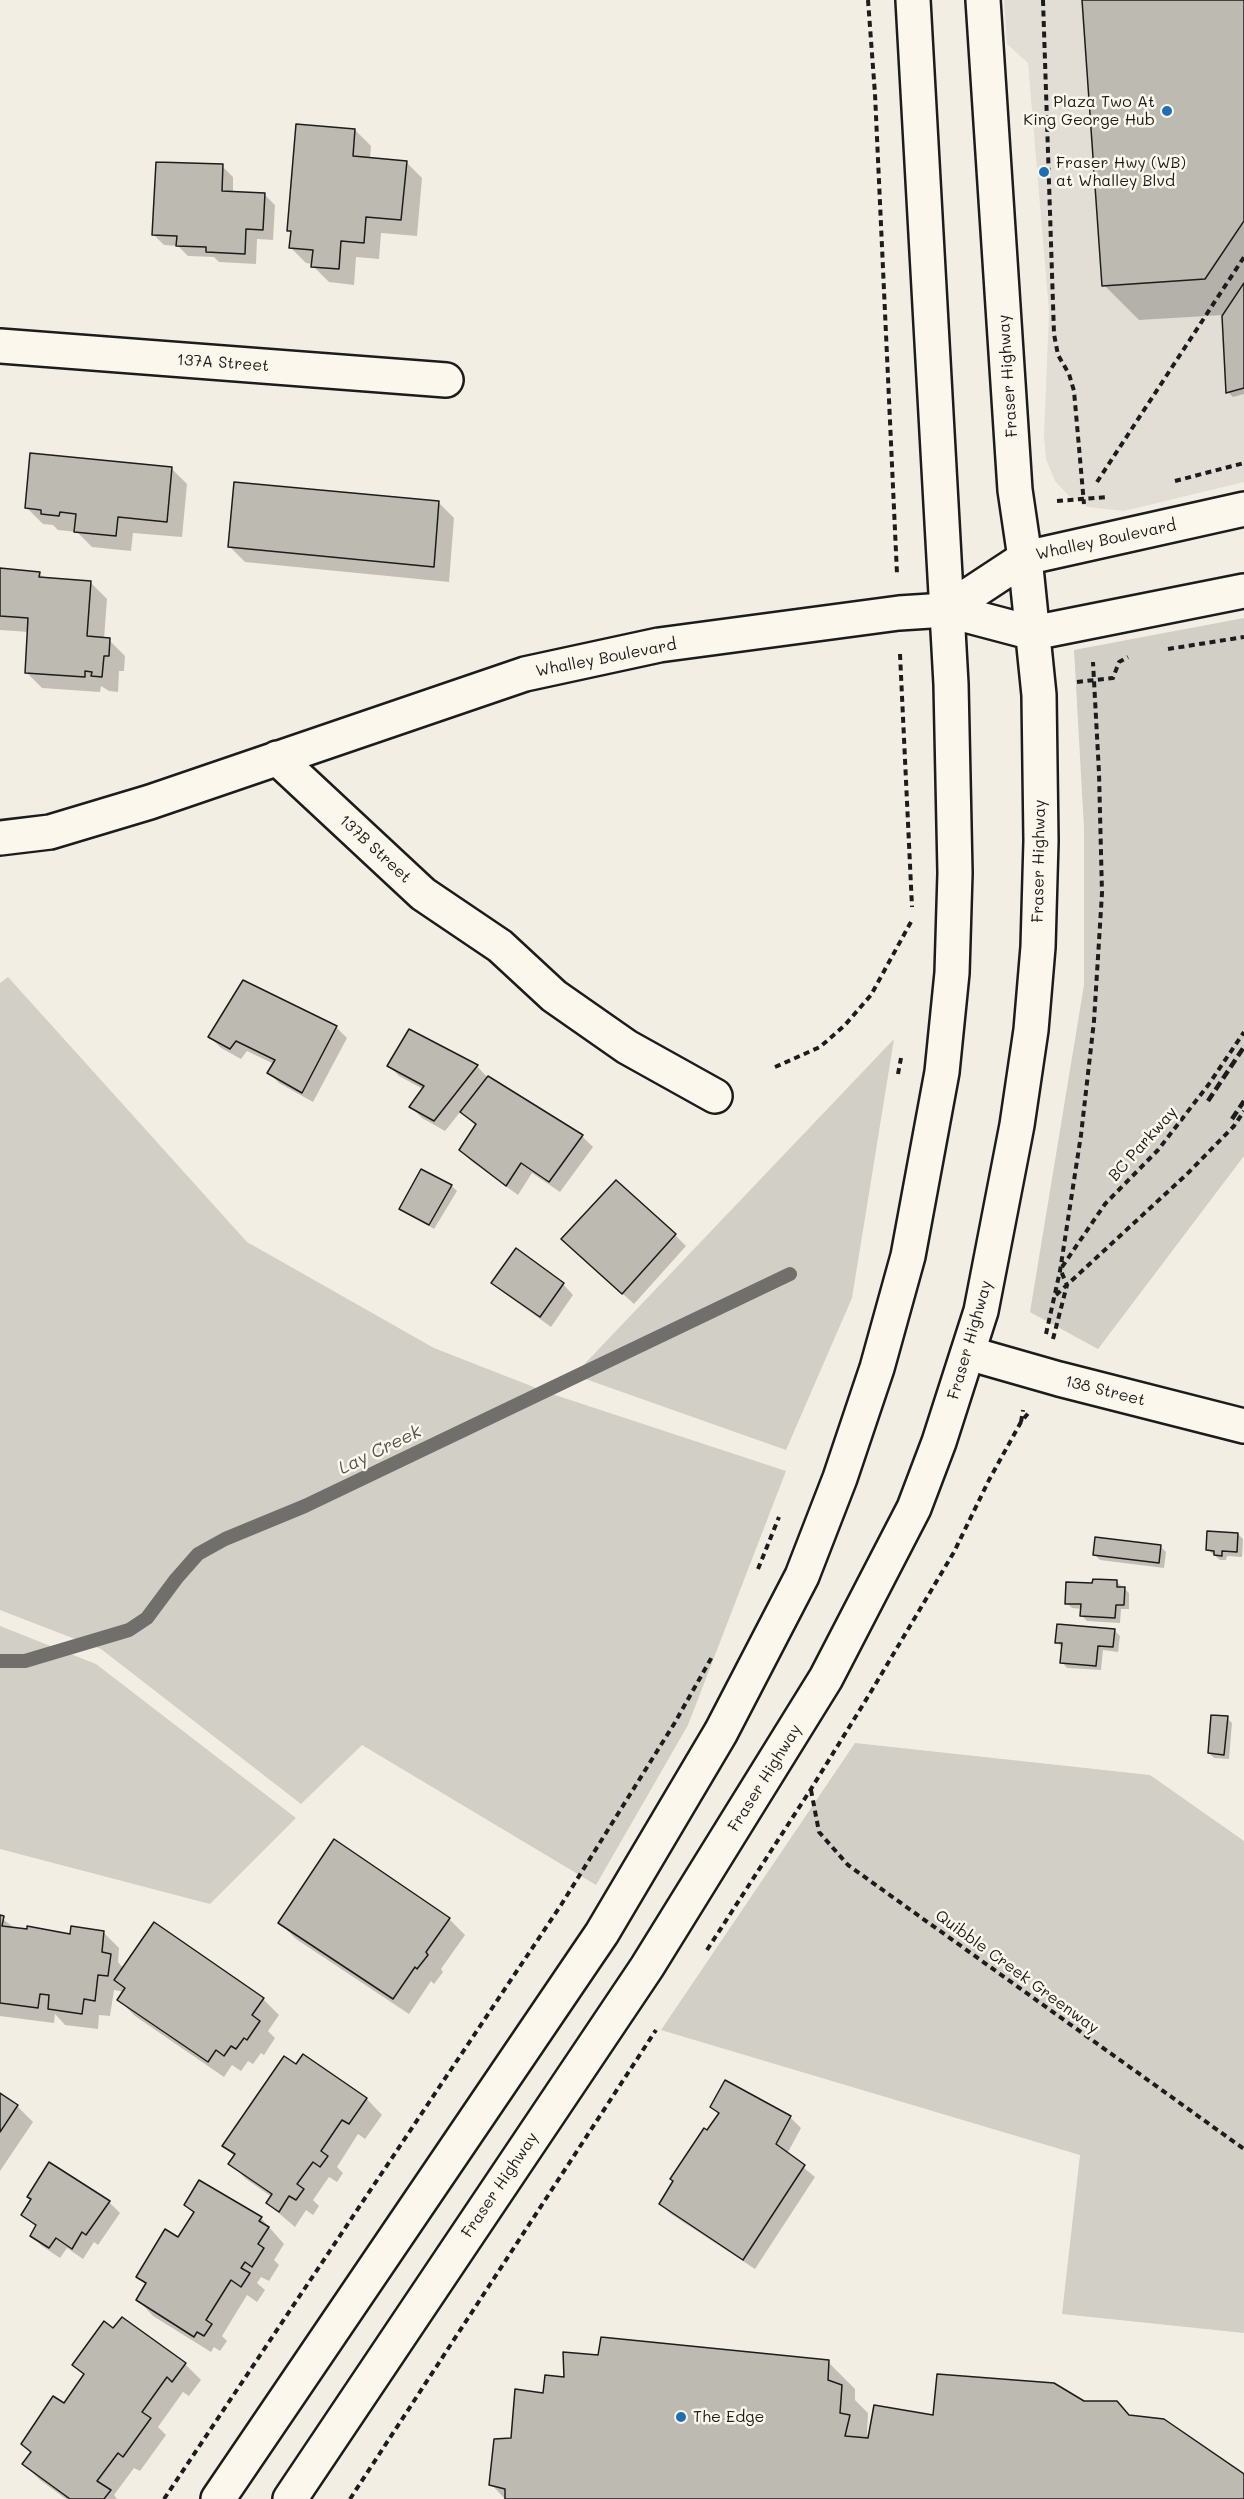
<!DOCTYPE html>
<html>
<head>
<meta charset="utf-8">
<style>
  body { margin:0 }
  canvas { display:block; background:#f2eee4 }
</style>
</head>
<body>
<canvas width="1244" height="2499"></canvas>
<script>
const g = document.querySelector('canvas').getContext('2d');
g.lineJoin = 'round';
function fillPath(path, color) { g.fillStyle = color; g.fill(path, 'evenodd'); }
const poly = rows => new Path2D(rows.map(r => 'M' + r).join(''));
function strokePath(path, color, width, dash) { g.strokeStyle = color; g.lineWidth = width; g.lineCap = dash ? 'butt' : 'round'; g.setLineDash(dash || []); g.stroke(path); }
function write(font, color, halo, rows, align = 'center') {
  g.font = font + ' Mali,sans-serif'; g.lineWidth = 5; g.setLineDash([]); g.textBaseline = 'middle'; g.strokeStyle = halo; g.fillStyle = color; for (const [text, x, y, turn = 0] of rows) {
    g.save(); g.translate(x, y); g.rotate((+turn || 0) * Math.PI / 180); g.textAlign = isNaN(turn) ? turn : align; if (halo) g.strokeText(text, 0, 0); g.fillText(text, 0, 0); g.restore();
  }
}
const built = poly([
  [1004,0,1244,0,1244,482,1124,511,1088,507,1069,496,1055,481,1046,459,1044,436,1049,312,1028,63,1007,44]
]);
const green = poly([
  [1244,618,1244,1156,1098,1349,1030,1312,1084,985,1084,828,1074,650],
  [8,977,247,1242,434,1348,549,1393,786,1471,688,1725,596,1885,362,1745,301,1804,101,1649,0,1610,0,983],
  [894,1039,852,1298,786,1450,574,1375],
  [0,1626,96,1664,296,1818,210,1904,0,1849],
  [855,1743,1150,1775,1244,1841,1244,2333,1062,2314,1080,2155,661,2030]
]);
const shadow = poly([
  [1084,0,1244,0,1244,394,1233,397,1228,392,1223,315,1139,320,1104,285],
  [355,130,371,146,370,159,406,162,422,178,417,236,381,233,379,259,356,257,354,285,329,282,313,266,313,264,306,263,290,247,292,234,288,230],
  [222,166,233,177,233,193,264,194,275,205,273,240,257,239,256,264,219,262,214,257,188,256,178,246,164,245,153,234],
  [171,468,187,484,182,537,133,533,131,551,92,547,77,532,58,530,53,525,43,524,27,508],
  [438,502,454,518,449,582,245,562,229,546],
  [0,570,39,573,45,579,91,583,107,599,104,639,109,640,125,656,124,671,119,671,118,692,109,691,101,686,100,692,42,688,26,672,29,632,0,630],
  [336,1027,347,1038,313,1102,279,1083,269,1073,274,1064,247,1051,241,1059,221,1048,210,1037],
  [388,1065,477,1066,488,1078,582,1136,593,1147,560,1192,532,1173,518,1195,471,1161,460,1150,476,1126,461,1111,445,1131,422,1118,411,1107,423,1089,399,1076],
  [421,1171,452,1186,457,1191,434,1229,401,1208],
  [675,1235,686,1246,634,1304,574,1250],
  [493,1283,563,1284,573,1295,551,1327,504,1293],
  [1238,1534,1243,1539,1242,1557,1227,1556,1226,1560,1220,1560,1207,1549],
  [1160,1546,1166,1552,1164,1568,1100,1560,1095,1555],
  [1117,1582,1129,1593,1129,1609,1121,1609,1120,1623,1087,1621,1082,1616,1082,1609,1072,1608,1067,1603,1094,1585],
  [1115,1631,1120,1636,1118,1652,1103,1650,1101,1670,1067,1668,1062,1662,1062,1648,1057,1642],
  [1227,1718,1232,1723,1229,1759,1214,1758,1209,1753],
  [0,1917,16,1929,72,1936,103,1932,119,1948,118,1962,124,1969,263,1999,279,2015,268,2031,275,2038,264,2055,261,2053,253,2064,248,2061,241,2071,232,2065,224,2077,135,2016,119,2000,125,1992,114,1990,110,2016,99,2015,98,2029,65,2025,55,2014,54,2023,0,2016],
  [449,1919,465,1935,441,1969,443,1972,434,1984,431,1981,409,2014,296,1939,280,1923],
  [303,2056,367,2099,382,2115,365,2139,358,2134,337,2167,343,2173,337,2182,329,2177,313,2200,319,2206,313,2215,306,2210,295,2227,267,2203,272,2197,246,2179,230,2163,235,2157,224,2146,297,2066],
  [725,2082,790,2117,801,2128,787,2154,815,2177,755,2269,671,2214,661,2204,719,2115,712,2107],
  [0,2094,17,2106,33,2122,0,2171],
  [29,2197,109,2202,120,2213,98,2245,94,2242,83,2259,67,2248,60,2258,42,2246,31,2235,36,2227,23,2215,32,2200],
  [186,2205,261,2218,284,2244,274,2260,279,2265,269,2281,261,2277,257,2283,265,2290,257,2302,247,2295,222,2336,227,2341,220,2351,214,2347,211,2352,153,2316,138,2300,147,2285,138,2276,178,2240,195,2214],
  [114,2330,185,2364,201,2380,189,2396,183,2392,158,2427,166,2435,140,2471,134,2468,114,2495,117,2499,66,2499,40,2480,24,2464,85,2375,74,2365],
  [599,2356,828,2362,855,2389,855,2400,868,2413,867,2434,870,2437,934,2417,1083,2403,1130,2416,1244,2476,1244,2499,505,2499,491,2484,513,2440,545,2395,565,2378]
]);
const stream = poly([
  [0,1661,25,1661,129,1630,147,1618,176,1579,198,1554,225,1539,305,1506,790,1274]
]);
const building = poly([
  [1082,0,1244,0,1244,221,1205,279,1102,286,1082,0],
  [296,124,355,129,353,156,407,161,401,220,366,217,364,243,341,241,339,269,311,267,313,250,289,248,291,231,287,231,296,124],
  [156,162,223,164,222,191,265,193,263,230,246,229,245,254,206,252,206,247,176,246,177,236,152,235,156,162],
  [1244,283,1244,388,1226,393,1222,316,1244,283],
  [30,453,172,467,167,522,118,517,116,536,74,532,76,514,60,512,59,516,41,514,41,510,25,508,30,453],
  [234,482,439,501,434,567,228,547,234,482],
  [0,568,40,572,39,577,91,581,87,636,110,638,109,656,104,656,102,677,91,676,92,672,85,671,85,677,25,673,28,618,0,616,0,568],
  [243,980,337,1026,302,1093,267,1073,275,1060,236,1041,230,1049,208,1037,243,980],
  [409,1029,478,1065,434,1121,409,1107,424,1086,387,1066,409,1029],
  [488,1076,583,1135,549,1182,521,1163,506,1186,459,1150,476,1124,460,1112,488,1076],
  [421,1169,452,1185,429,1225,399,1209,421,1169],
  [616,1180,676,1234,622,1294,561,1239,616,1180],
  [516,1248,564,1283,540,1317,491,1283,516,1248],
  [1207,1531,1238,1533,1237,1552,1222,1551,1222,1556,1214,1555,1214,1551,1206,1550,1207,1531],
  [1095,1537,1161,1545,1159,1563,1093,1555,1095,1537],
  [1093,1579,1117,1580,1117,1587,1125,1587,1124,1605,1116,1605,1115,1618,1080,1616,1081,1604,1065,1604,1066,1582,1092,1583,1093,1579],
  [1057,1624,1115,1629,1113,1647,1098,1646,1096,1666,1060,1663,1062,1643,1055,1643,1057,1624],
  [1211,1715,1228,1716,1224,1755,1208,1753,1211,1715],
  [334,1839,450,1918,426,1952,428,1955,417,1969,415,1967,393,1999,278,1923,334,1839],
  [0,1915,4,1916,2,1926,27,1929,27,1926,70,1934,71,1926,104,1931,102,1952,111,1954,108,1976,98,1975,95,2001,84,1999,82,2014,48,2009,49,1995,40,1994,38,2008,0,2003,0,1915],
  [154,1922,264,1998,252,2015,260,2021,247,2040,244,2038,236,2049,231,2046,224,2056,216,2050,208,2062,117,2000,125,1988,114,1980,154,1922],
  [303,2054,367,2098,349,2124,342,2120,321,2151,328,2156,320,2167,313,2162,297,2184,304,2189,296,2200,289,2196,279,2212,266,2203,272,2194,228,2164,235,2154,222,2146,284,2056,296,2064,303,2054],
  [725,2080,791,2116,776,2144,805,2165,743,2260,659,2204,673,2181,670,2179,704,2128,707,2130,719,2113,710,2107,725,2080],
  [0,2093,18,2105,0,2132,0,2093],
  [49,2162,110,2201,86,2235,82,2232,72,2249,56,2238,49,2248,30,2236,36,2225,21,2215,31,2199,27,2197,49,2162],
  [199,2180,262,2217,259,2221,269,2227,258,2244,264,2248,252,2267,245,2262,241,2268,250,2273,241,2287,231,2280,206,2320,212,2324,204,2336,197,2332,194,2337,136,2300,146,2283,136,2277,165,2229,178,2237,194,2212,184,2205,199,2180],
  [122,2317,186,2363,172,2382,167,2377,142,2412,151,2418,123,2457,118,2453,97,2481,111,2490,104,2499,70,2499,22,2464,31,2452,21,2444,53,2396,64,2403,84,2374,72,2365,104,2321,113,2328,122,2317],
  [601,2337,829,2360,828,2380,842,2385,840,2413,850,2415,845,2436,868,2438,874,2405,933,2415,937,2374,1054,2383,1084,2401,1117,2401,1129,2415,1164,2419,1244,2474,1244,2499,505,2499,505,2489,489,2485,494,2439,511,2438,515,2389,543,2393,545,2375,564,2377,563,2352,598,2355,601,2337]
]);
const path = poly([
  [868,0,875,94,897,574],
  [1043,0,1054,334,1058,355,1069,374,1074,391,1084,504],
  [1175,481,1244,463],
  [1097,482,1244,257],
  [1057,501,1107,497],
  [1168,649,1244,637],
  [900,654,912,907],
  [1077,682,1113,678,1119,662,1128,657],
  [775,1067,820,1047,845,1025,871,995,912,920],
  [898,1074,901,1058],
  [1062,1267,1105,1204,1158,1150,1209,1084,1244,1032],
  [1056,1295,1187,1174,1234,1126,1244,1111],
  [1046,1334,1060,1271,1081,1135,1094,1021,1102,893,1099,773,1093,662],
  [1053,1339,1067,1285,1061,1271],
  [1021,1422,1023,1410],
  [758,1569,779,1517],
  [811,1790,819,1832,848,1865,1244,2149],
  [707,1950,811,1789,869,1695,954,1552,989,1480,1021,1422,1030,1411],
  [164,2499,561,1905,674,1724,713,1655],
  [350,2499,656,2030]
]);
const minor = poly([
  [0,346,446,380],
  [277,758,423,894,500,946,554,996,627,1047,715,1096],
  [0,838,50,832,150,802,525,674,659,645,899,613,946,610],
  [968,1353,1059,1379,1244,1426]
]);
const major = poly([
  [946,610,1025,558,1244,509],
  [946,610,1033,633,1244,591],
  [218,2499,602,1933,721,1732,802,1576,840,1478,877,1368,908,1256,942,1072,952,973,955,873,951,684,913,0],
  [290,2499,647,1967,826,1678,914,1508,939,1442,981,1311,1017,1125,1031,1030,1038,947,1041,841,1039,695,1025,558,1015,490,983,0]
]);
const rail = poly([
  [1208,1101,1244,1047],
  [1232,1119,1244,1101]
]);
const markers = [
  [1167,111,6,"#1f6fb2"],
  [1044,172,6,"#1f6fb2"],
  [681,2417,6,"#1f6fb2"]
];
const poiNames = [
  ["Plaza Two At",1155,102,"right"],
  ["King George Hub",1155,120,"right"],
  ["Fraser Hwy (WB)",1056,163],
  ["at Whalley Blvd",1056,181],
  ["The Edge",693,2417]
];
const streetNames = [
  ["137A Street",223,363,4],
  ["Fraser Highway",1008,376,-94],
  ["Whalley Boulevard",1106,540,-12],
  ["Whalley Boulevard",606,658,-11],
  ["137B Street",375,849,43],
  ["Fraser Highway",1039,861,-89],
  ["BC Parkway",1143,1144,-48],
  ["Fraser Highway",970,1340,-74],
  ["138 Street",1105,1391,14],
  ["Fraser Highway",765,1778,-58],
  ["Quibble Creek Greenway",1017,1972,36],
  ["Fraser Highway",500,2185,-56]
];
const waterNames = [
  ["Lay Creek",380,1450,-26]
];
fillPath(built, '#e2ded5');
fillPath(green, '#d2cfc6');
fillPath(shadow, '#0003');
strokePath(stream, '#716f6b', 14);
fillPath(building, '#bdbab1');
strokePath(building, '#1c1c1c', 1.5);
strokePath(minor, '#1c1c1c', 38);
strokePath(major, '#1c1c1c', 38);
strokePath(path, '#1c1c1c', 4, [6, 4.5]);
strokePath(minor, '#fbf7ec', 33);
strokePath(major, '#fbf7ec', 33);
strokePath(rail, '#1c1c1c', 4.5, [9, 4.5]);
for (const [x, y, r, color] of markers) { const dot = new Path2D(); dot.arc(x, y, r, 0, 2 * Math.PI); g.fillStyle = color; g.fill(dot); strokePath(dot, '#fbf7ec', 2); }
write('16px', '#1c1c1c', '#fbf7ec', poiNames, 'left');
write('16px', '#1c1c1c', '#fbf7ec', streetNames);
write('italic 18px', '#545351', '#fbf7ec', waterNames);
</script>
</body>
</html>
